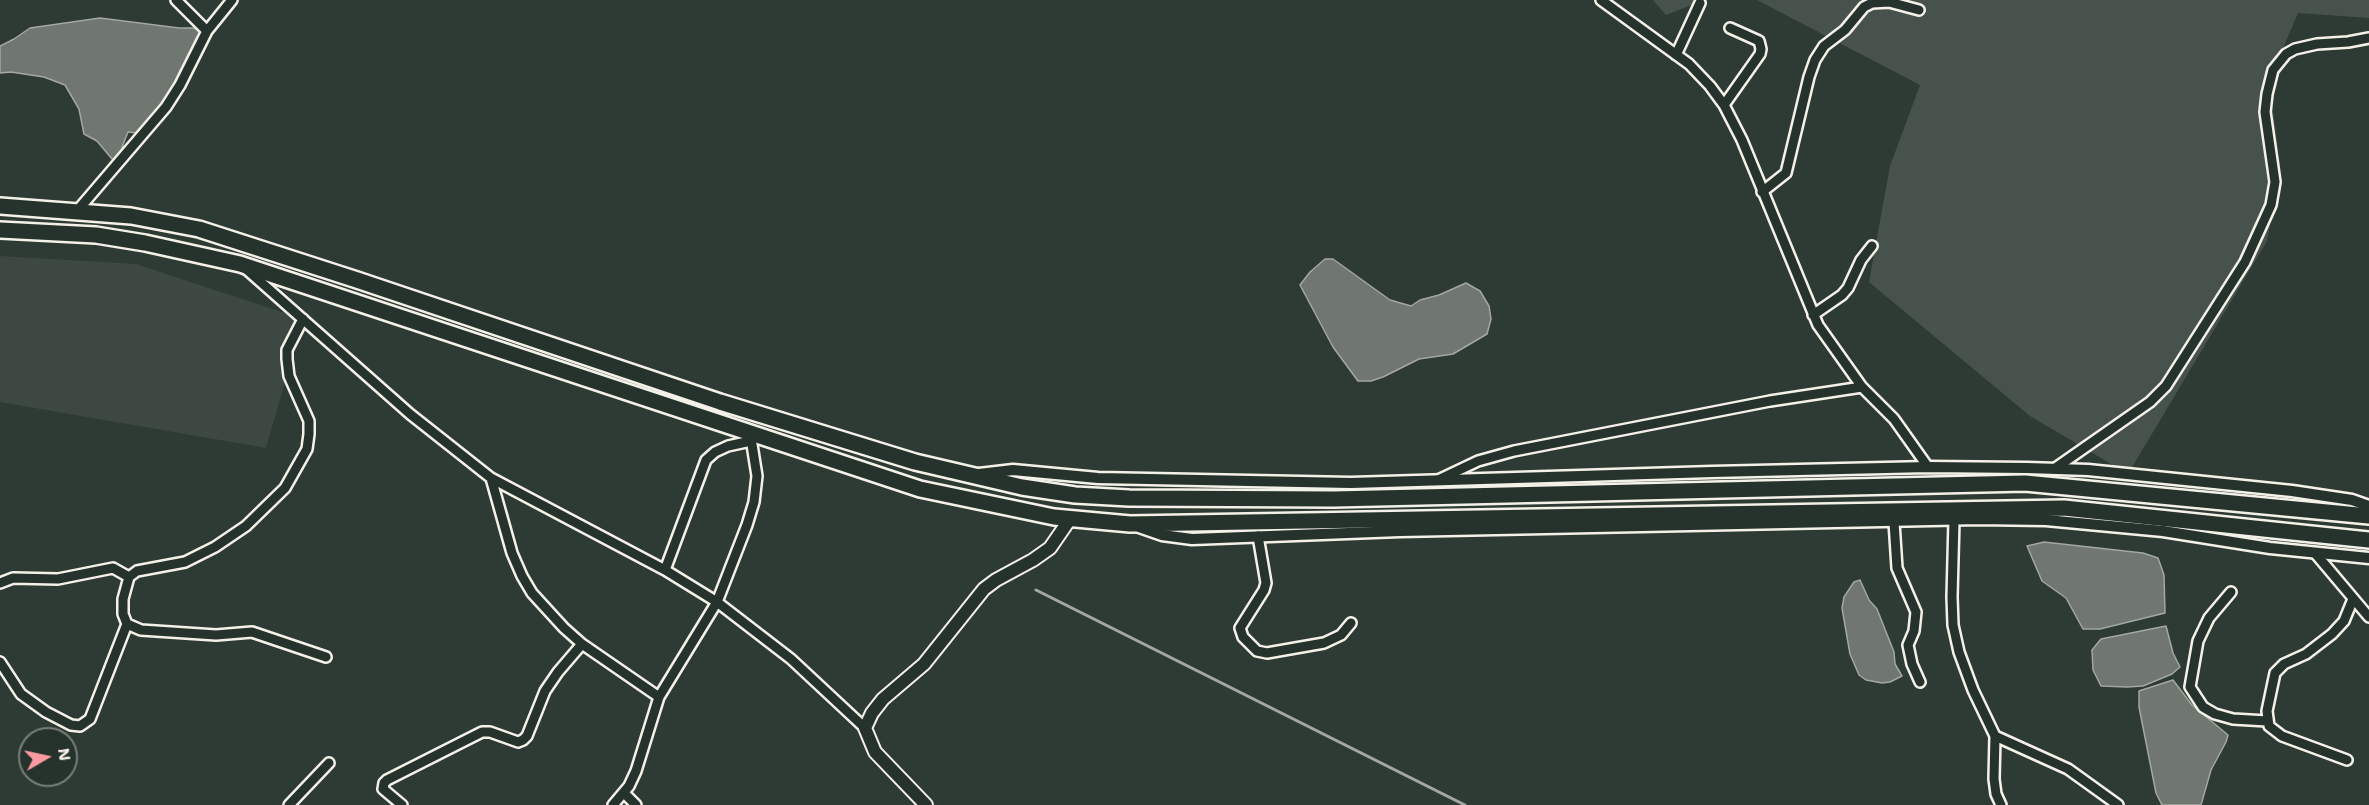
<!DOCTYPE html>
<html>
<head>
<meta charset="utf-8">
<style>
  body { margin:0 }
  #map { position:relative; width:2369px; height:805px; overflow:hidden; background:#2e3b34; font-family:"Shantell Sans",sans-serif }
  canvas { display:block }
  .north { position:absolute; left:18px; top:727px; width:60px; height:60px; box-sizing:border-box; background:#26332d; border:2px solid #787f78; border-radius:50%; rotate:81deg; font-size:16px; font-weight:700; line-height:24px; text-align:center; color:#f4f1e8 }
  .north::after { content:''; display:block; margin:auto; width:21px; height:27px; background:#ff9aa2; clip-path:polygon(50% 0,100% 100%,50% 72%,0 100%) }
</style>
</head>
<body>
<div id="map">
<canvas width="2369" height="805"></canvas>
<div class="north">N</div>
</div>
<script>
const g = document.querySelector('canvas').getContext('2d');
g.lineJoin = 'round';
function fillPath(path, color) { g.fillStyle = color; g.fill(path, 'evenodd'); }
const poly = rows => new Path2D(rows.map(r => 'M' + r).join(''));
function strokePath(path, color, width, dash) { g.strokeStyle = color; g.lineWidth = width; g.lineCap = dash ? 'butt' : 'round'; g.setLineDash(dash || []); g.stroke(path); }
const built = poly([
  [0,256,136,264,303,319,266,448,0,402]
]);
const green = poly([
  [1653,0,1704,0,1666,15],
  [1757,0,2369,0,2369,18,2298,13,2269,81,2280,165,2267,241,2128,474,2030,416,1869,282,1890,166,1920,85]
]);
const water = poly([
  [100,18,179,28,194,28,203,33,177,87,137,133,128,132,122,147,122,160,112,159,97,141,84,134,79,109,65,85,44,77,11,72,0,73,0,46,14,39,30,28,100,18],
  [1325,259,1333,259,1390,300,1411,306,1420,300,1439,295,1466,283,1480,291,1489,306,1491,319,1487,334,1453,354,1419,359,1383,377,1371,381,1358,381,1333,347,1300,285,1310,272,1325,259],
  [2044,542,2143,553,2158,558,2164,575,2165,613,2100,629,2083,629,2066,598,2042,581,2027,546,2044,542],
  [1860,580,1869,600,1877,609,1894,652,1895,664,1902,676,1890,682,1882,683,1866,680,1859,675,1850,654,1842,608,1844,597,1854,582,1860,580],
  [2166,626,2173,653,2180,667,2172,674,2143,686,2127,687,2101,686,2093,670,2092,650,2101,639,2166,626],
  [2173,680,2192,705,2228,735,2226,742,2211,770,2201,805,2162,805,2156,793,2139,707,2139,691,2173,680]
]);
const stream = poly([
  [1036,590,1465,805]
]);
const minor = poly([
  [176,0,207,31],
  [1601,0,1689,64,1710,86,1724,105,1742,140,1818,325,1862,387,1894,419,1928,467],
  [1676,55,1700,3],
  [1724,105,1760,54,1761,49,1759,41,1730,28],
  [1762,192,1786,173,1809,77,1815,60,1824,46,1845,30,1864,7,1872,3,1889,2,1919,10],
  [77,211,166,107,180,85,207,31,232,0],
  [246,269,410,414,491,478,665,570,717,602,791,659,865,728],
  [1813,315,1842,295,1848,288,1861,260,1872,246],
  [303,319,287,350,287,359,289,376,309,421,309,434,307,449,285,488,246,526,215,547,185,562,137,571,129,577,123,599,123,614,127,624,141,630,216,635,252,632,326,657],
  [2054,469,2150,402,2166,386,2245,262,2271,205,2275,182,2265,112,2267,94,2273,70,2286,54,2295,49,2317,44,2348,42,2369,38],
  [491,478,512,553,522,576,532,593,564,628,582,644,659,697],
  [1438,480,1478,461,1514,451,1770,401,1862,387],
  [1954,520,1952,597,1953,625,1959,652,1973,690,1995,736,1994,779,1996,794,2001,805],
  [1894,522,1897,568,1916,612,1914,631,1908,645,1912,664,1920,682],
  [1258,536,1266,583,1264,590,1240,628,1243,637,1257,651,1267,653,1324,643,1341,635,1351,623],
  [2315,553,2369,617],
  [665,570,706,460,715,452,728,446,751,441],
  [0,583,13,578,58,579,113,568,129,577],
  [2231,592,2209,618,2198,641,2190,687,2203,707,2215,714,2233,719,2267,721],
  [0,662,21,694,46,712,71,725,80,726,90,719,127,624],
  [1995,736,2068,769,2118,805],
  [2347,760,2282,736,2269,726,2267,711,2275,673,2284,664,2306,654,2332,634,2344,621,2353,599],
  [624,793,636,805],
  [289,805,329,763],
  [402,805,383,789,384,783,387,780,482,732,490,732,518,742,523,740,527,736,545,691,558,672,582,644],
  [613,805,629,786,636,771,659,697,717,602,747,525,754,502,757,476,750,432]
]);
const tertiary = poly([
  [979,474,1013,470,1098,478,1351,483,1712,472,1928,467,2027,468,2088,470,2292,491,2352,500,2369,506],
  [1139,527,1162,535,1192,539,1400,531,1979,519,2046,520,2163,531,2270,548,2369,558]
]);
const secondary = poly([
  [926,805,875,752,865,728,872,713,883,699,924,664,984,589,996,580,1033,560,1050,548,1070,519]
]);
const trunk = poly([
  [0,206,131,216,199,229,357,280,720,402,915,462,1022,487,1075,495,1129,498,1334,499,2025,483,2369,516],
  [0,230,96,235,145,243,240,264,920,489,1054,517,1130,524,2064,508,2369,540]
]);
fillPath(built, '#3c4841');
fillPath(green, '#48524c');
fillPath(water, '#6f7770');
strokePath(water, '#a4a8a0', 1.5);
strokePath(stream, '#a4a8a0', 3);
strokePath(minor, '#f4f1e8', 14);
strokePath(tertiary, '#f4f1e8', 15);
strokePath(secondary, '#f4f1e8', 16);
strokePath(trunk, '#f4f1e8', 20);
strokePath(minor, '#26332d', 9);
strokePath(tertiary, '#26332d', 10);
strokePath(secondary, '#26332d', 12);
strokePath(trunk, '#26332d', 15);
</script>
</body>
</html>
